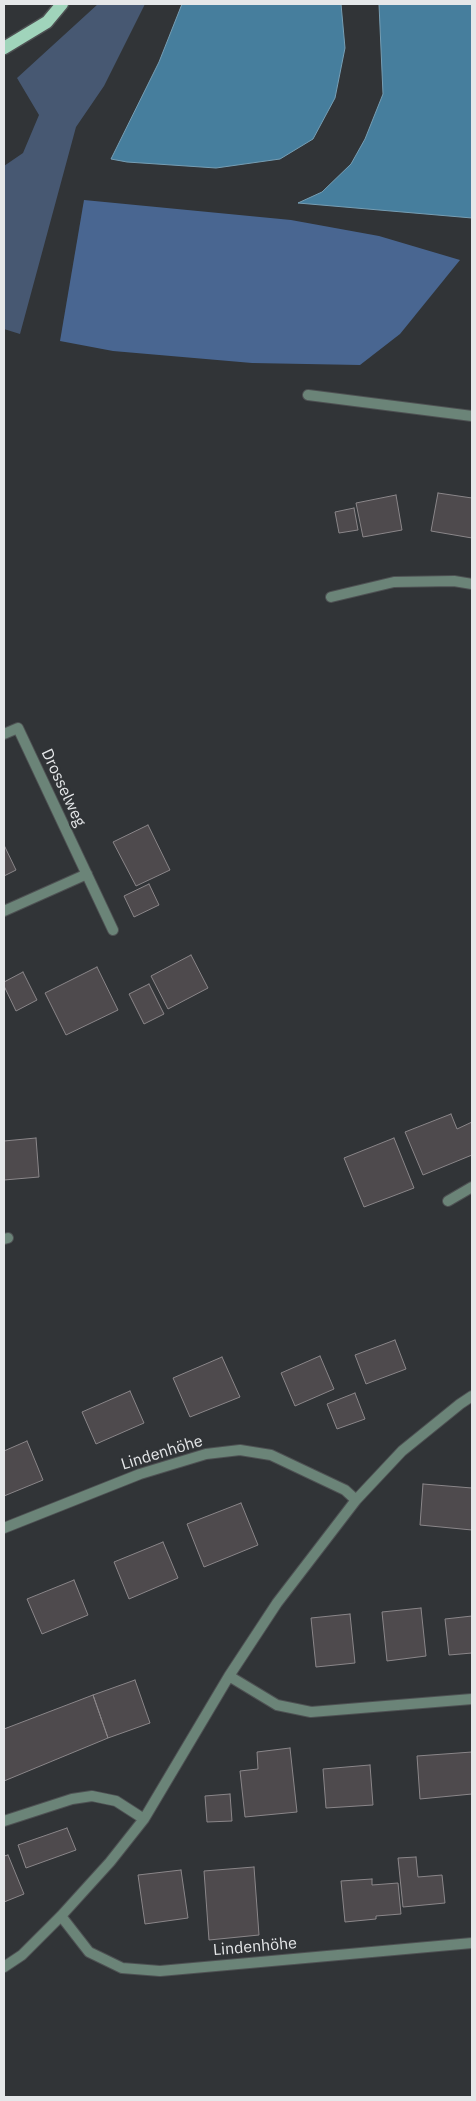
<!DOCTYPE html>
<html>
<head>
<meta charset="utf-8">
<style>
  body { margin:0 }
  #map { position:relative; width:476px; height:2101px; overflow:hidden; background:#313437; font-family:"IBM Plex Sans",sans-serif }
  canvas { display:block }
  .frame { position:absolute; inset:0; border:5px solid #e5e7e9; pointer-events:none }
</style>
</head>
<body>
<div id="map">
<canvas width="476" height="2101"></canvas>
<div class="frame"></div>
</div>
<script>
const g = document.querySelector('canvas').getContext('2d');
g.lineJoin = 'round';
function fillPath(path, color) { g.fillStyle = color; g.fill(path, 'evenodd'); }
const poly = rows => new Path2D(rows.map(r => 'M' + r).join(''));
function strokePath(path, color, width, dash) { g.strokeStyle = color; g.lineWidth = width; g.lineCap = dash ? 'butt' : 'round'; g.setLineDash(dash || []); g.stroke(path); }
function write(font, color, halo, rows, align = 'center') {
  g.font = font + ' "IBM Plex Sans",sans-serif'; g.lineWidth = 4.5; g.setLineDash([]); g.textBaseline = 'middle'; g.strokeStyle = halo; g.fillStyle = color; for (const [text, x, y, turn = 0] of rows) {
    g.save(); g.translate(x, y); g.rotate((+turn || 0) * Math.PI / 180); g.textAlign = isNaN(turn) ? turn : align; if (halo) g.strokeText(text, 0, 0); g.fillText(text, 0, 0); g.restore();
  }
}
const green = poly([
  [98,4,145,4,104,86,76,127,20,334,4,329,4,166,23,153,39,115,17,78]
]);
const forest = poly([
  [84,200,291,220,379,236,460,260,400,334,360,365,252,363,113,351,60,341]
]);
const water = poly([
  [182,4,341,4,345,48,335,98,313,139,280,159,216,168,127,162,111,159,159,62,182,4],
  [379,4,472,4,472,218,298,203,322,192,351,164,365,139,383,94,379,4]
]);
const building = poly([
  [438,493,472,498,472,538,431,531,438,493],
  [396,495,402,530,363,537,356,503,396,495],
  [354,508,358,530,339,533,335,512,354,508],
  [148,825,170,870,136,886,113,842,148,825],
  [4,845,16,870,4,876,4,845],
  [149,884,159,905,134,917,124,896,149,884],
  [191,955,208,988,168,1009,151,976,191,955],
  [97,967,118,1010,66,1035,45,993,97,967],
  [23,972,37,1000,16,1011,4,986,4,982,23,972],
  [149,984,164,1014,144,1024,129,994,149,984],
  [451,1114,457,1129,472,1122,472,1155,423,1175,405,1132,451,1114],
  [36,1138,39,1177,4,1180,4,1141,36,1138],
  [394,1138,414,1188,364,1207,344,1158,394,1138],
  [395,1340,406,1369,366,1384,355,1355,395,1340],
  [320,1356,334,1389,295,1406,281,1373,320,1356],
  [222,1357,240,1397,190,1417,173,1378,222,1357],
  [130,1391,144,1423,96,1444,82,1412,130,1391],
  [355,1393,365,1419,337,1429,327,1404,355,1393],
  [27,1441,43,1480,4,1496,4,1451,27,1441],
  [423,1484,472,1488,472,1530,420,1525,423,1484],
  [241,1503,258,1545,204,1567,187,1524,241,1503],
  [163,1542,178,1578,129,1599,114,1562,163,1542],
  [74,1580,88,1615,42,1634,27,1599,74,1580],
  [421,1608,426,1656,387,1661,382,1612,421,1608],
  [350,1614,355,1663,316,1667,311,1618,350,1614],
  [472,1616,472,1653,449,1655,445,1619,472,1616],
  [135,1680,150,1723,108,1738,93,1695,135,1680],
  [93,1695,108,1738,4,1781,4,1729,93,1695],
  [290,1748,297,1812,245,1817,240,1771,258,1769,257,1752,290,1748],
  [472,1752,472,1794,420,1799,417,1756,472,1752],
  [370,1765,373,1805,326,1808,323,1769,370,1765],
  [230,1794,232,1821,207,1822,205,1796,230,1794],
  [67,1828,76,1850,26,1868,18,1845,67,1828],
  [8,1855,24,1894,4,1902,4,1856,8,1855],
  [416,1857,418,1877,442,1875,445,1903,403,1907,398,1858,416,1857],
  [254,1867,259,1935,209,1940,204,1871,254,1867],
  [181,1870,188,1918,145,1924,138,1875,181,1870],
  [372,1879,372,1885,398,1883,401,1914,376,1916,376,1919,345,1922,341,1881,372,1879]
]);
const lane = poly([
  [308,395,472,416]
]);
const street = poly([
  [331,597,394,582,454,581,472,584],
  [4,734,18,728,113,930],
  [4,911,87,874],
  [448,1201,472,1187],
  [4,1239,8,1238],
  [4,1528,140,1474,206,1454,240,1450,271,1455,345,1490,356,1500],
  [229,1676,277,1705,311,1712,472,1699],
  [4,1821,72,1799,92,1796,116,1801,144,1819],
  [61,1916,89,1952,122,1968,160,1971,472,1943],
  [4,1967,22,1955,61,1916,110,1862,144,1819,229,1676,277,1603,356,1500,402,1451,460,1404,472,1396]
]);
const primary = poly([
  [4,48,47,22,62,4]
]);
const streetNames = [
  ["Drosselweg",63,788,65],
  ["Lindenhöhe",162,1453,-17],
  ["Lindenhöhe",255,1947,-5]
];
fillPath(green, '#475872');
fillPath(forest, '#496691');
fillPath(water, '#467e9d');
strokePath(water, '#769eb4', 1);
fillPath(building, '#4e4a4d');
strokePath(building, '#8a8689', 1);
strokePath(lane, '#4e5153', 12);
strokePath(street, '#4e5153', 12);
strokePath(primary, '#4e5153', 15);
strokePath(lane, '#6b8478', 10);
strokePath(street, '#6b8478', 10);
strokePath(primary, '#a0d4bb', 12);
write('16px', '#e5e7e9', '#313437', streetNames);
</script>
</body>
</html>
